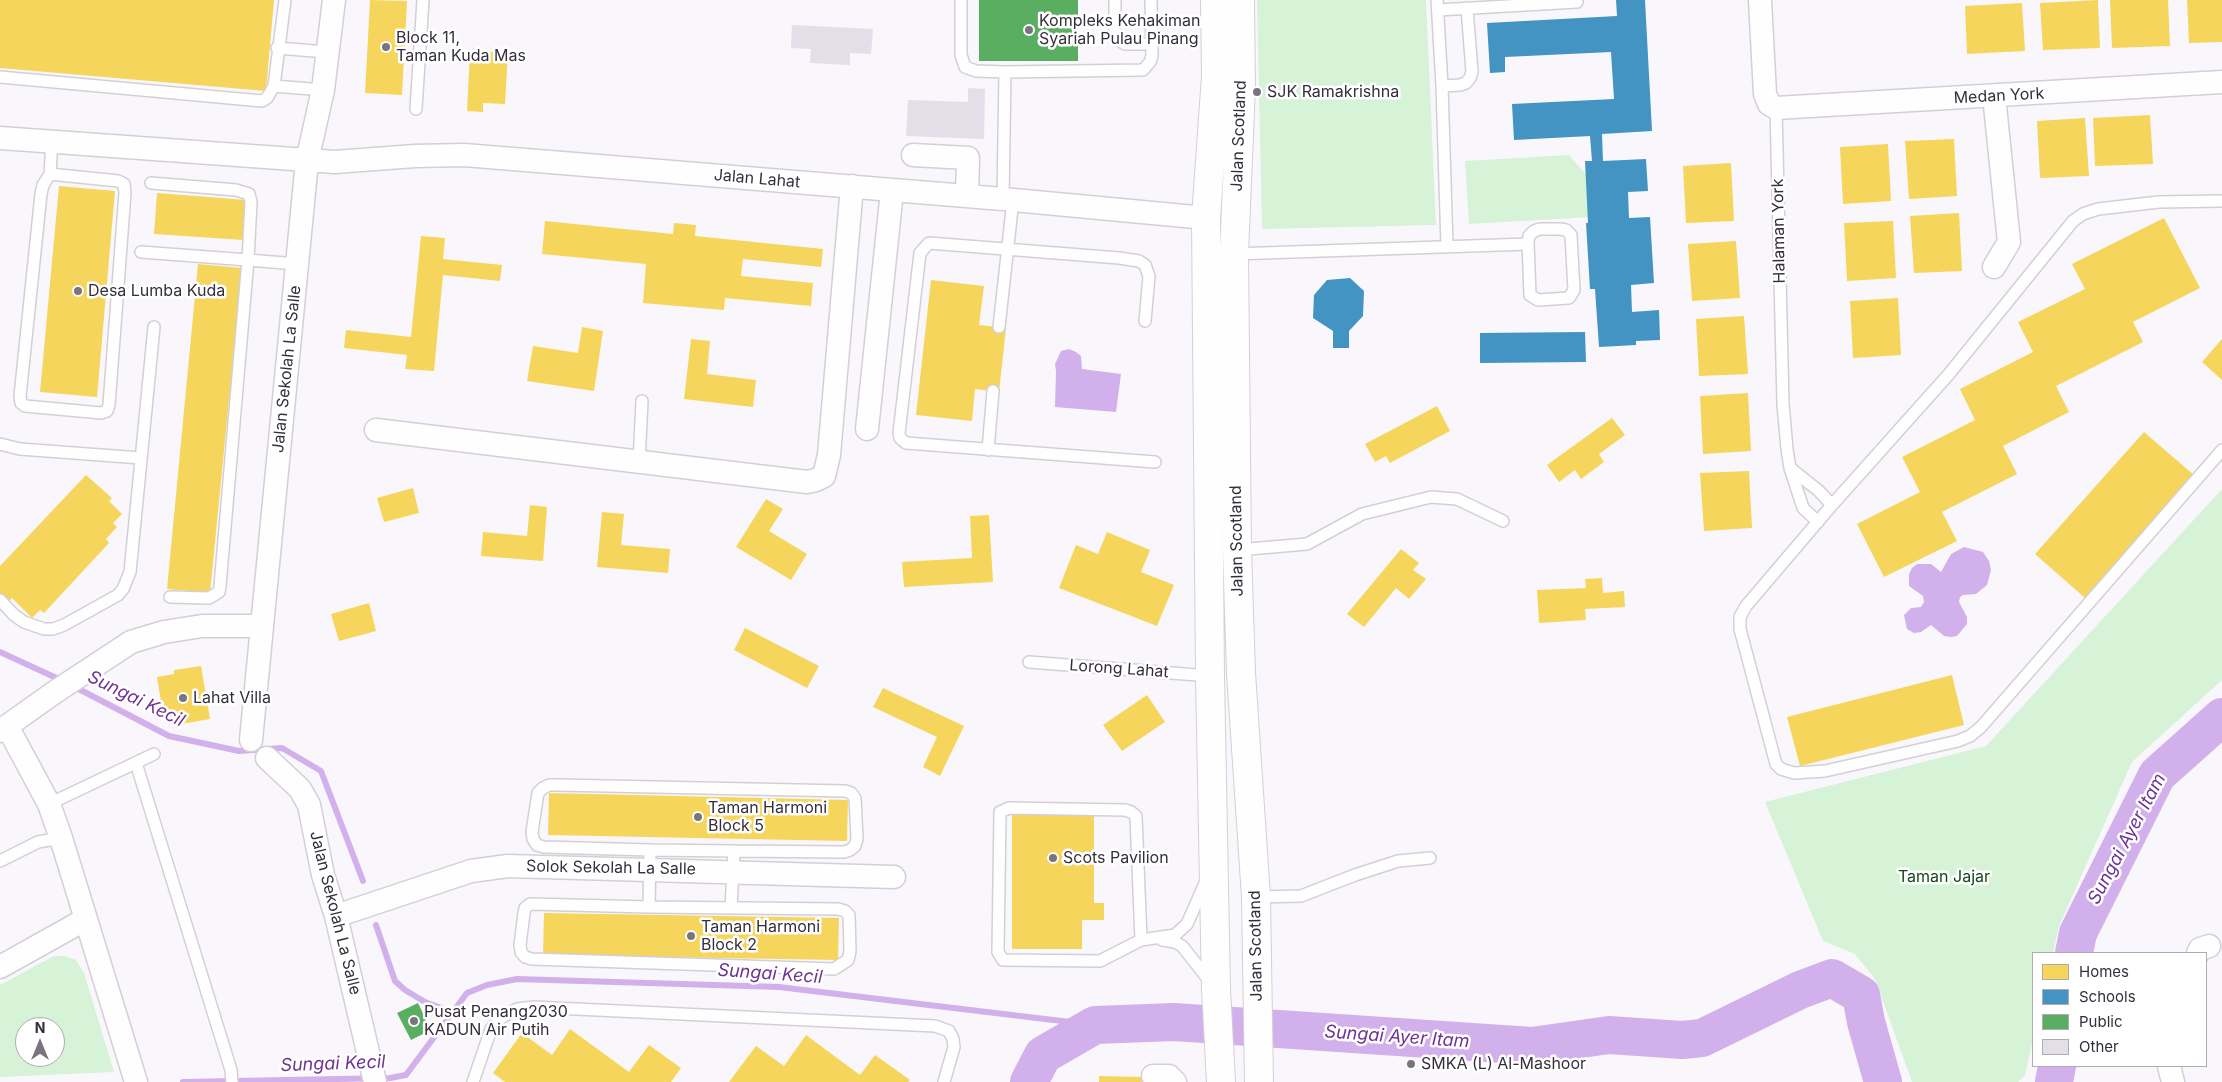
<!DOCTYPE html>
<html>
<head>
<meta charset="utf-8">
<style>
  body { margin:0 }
  #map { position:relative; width:2222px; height:1082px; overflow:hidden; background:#f9f7fb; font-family:Inter,sans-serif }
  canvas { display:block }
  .legend { position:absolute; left:2032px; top:952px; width:175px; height:115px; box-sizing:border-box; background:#fff; border:1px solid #aeabb1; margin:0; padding:6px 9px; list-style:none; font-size:15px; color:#352e3b }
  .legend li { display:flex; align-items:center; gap:10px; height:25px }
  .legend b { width:25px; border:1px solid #aeabb1 }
  .north { position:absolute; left:15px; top:1017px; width:50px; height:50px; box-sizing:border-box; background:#fff; border:1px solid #aeabb1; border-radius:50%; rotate:0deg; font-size:14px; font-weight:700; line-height:20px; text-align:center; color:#352e3b }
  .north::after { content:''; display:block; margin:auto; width:18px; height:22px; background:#7a747e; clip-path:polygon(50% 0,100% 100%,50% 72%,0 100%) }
</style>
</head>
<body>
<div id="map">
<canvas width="2222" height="1082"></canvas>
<ul class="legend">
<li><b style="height:14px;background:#f6d55c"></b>Homes</li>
<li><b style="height:14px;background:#4393c3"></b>Schools</li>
<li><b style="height:14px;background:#5aae61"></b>Public</li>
<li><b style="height:14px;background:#e3dee7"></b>Other</li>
</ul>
<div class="north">N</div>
</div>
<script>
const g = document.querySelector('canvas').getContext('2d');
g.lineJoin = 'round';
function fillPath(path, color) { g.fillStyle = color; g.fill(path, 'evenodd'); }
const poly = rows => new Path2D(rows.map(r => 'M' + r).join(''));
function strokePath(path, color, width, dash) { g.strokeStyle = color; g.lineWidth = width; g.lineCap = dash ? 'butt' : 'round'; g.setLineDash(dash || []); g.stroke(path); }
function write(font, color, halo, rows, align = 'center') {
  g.font = font + ' Inter,sans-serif'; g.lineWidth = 5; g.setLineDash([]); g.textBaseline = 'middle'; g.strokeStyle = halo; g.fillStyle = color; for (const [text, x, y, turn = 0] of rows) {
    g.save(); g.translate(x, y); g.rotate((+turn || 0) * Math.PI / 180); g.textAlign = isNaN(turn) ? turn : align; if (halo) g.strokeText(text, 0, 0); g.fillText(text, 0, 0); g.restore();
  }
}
const green = poly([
  [1257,0,1426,0,1436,225,1262,229],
  [1569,155,1589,178,1592,217,1469,224,1465,161],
  [2222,489,2222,680,2132,762,2059,926,2053,953,2033,953,2033,1039,2025,1075,2018,1082,1912,1082,1875,979,1855,954,1823,941,1765,802,1986,746],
  [54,956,65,956,76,960,84,973,114,1072,0,1077,0,985],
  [25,1027,55,1027,55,1057,25,1057]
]);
const water = poly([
  [1069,349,1076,352,1081,356,1082,369,1121,374,1116,412,1055,407,1056,371,1055,364,1061,351],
  [1964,547,1983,552,1989,561,1991,570,1987,585,1976,594,1963,595,1960,597,1959,602,1967,617,1967,624,1957,636,1951,637,1944,636,1931,625,1921,632,1914,633,1907,629,1904,615,1911,608,1921,607,1924,602,1923,596,1909,586,1909,574,1912,568,1917,564,1931,564,1941,572,1951,554]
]);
const homes = poly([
  [0,0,274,0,266,91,0,68],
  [370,0,407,1,402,95,365,93],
  [2098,0,2100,48,2043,50,2040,3],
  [2110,0,2168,0,2170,46,2112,48],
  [2187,0,2222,0,2222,42,2189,43],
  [2022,3,2025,51,1967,54,1965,6],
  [470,51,508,53,505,104,483,103,483,112,467,111],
  [2150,115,2153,164,2095,166,2093,118],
  [2085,118,2089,176,2040,178,2037,121],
  [1954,139,1957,196,1909,199,1905,141],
  [1888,144,1891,201,1843,204,1840,147],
  [1731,163,1734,221,1686,223,1683,166],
  [59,186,115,191,97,397,40,392],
  [157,193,246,200,244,240,154,234],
  [1959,213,1962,271,1914,273,1910,216],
  [2164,218,2200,288,2133,322,2143,342,2056,386,2069,412,2003,446,2017,474,1942,512,1957,541,1884,577,1857,524,1920,492,1902,457,1975,420,1960,389,2033,352,2018,322,2085,289,2072,264],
  [545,221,673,234,674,223,696,225,695,236,823,249,821,267,743,259,741,276,813,283,811,306,725,298,724,310,643,303,646,264,542,254],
  [1893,221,1896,278,1847,281,1844,223],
  [421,236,445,238,443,259,502,265,500,281,443,275,434,371,405,369,407,355,344,348,346,330,411,337],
  [1736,241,1740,298,1692,301,1688,244],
  [198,264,242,268,210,593,167,589],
  [931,280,984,286,979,325,1006,328,999,392,975,389,972,421,916,415],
  [1898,298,1901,355,1853,358,1850,301],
  [1744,316,1748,374,1699,376,1696,319],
  [582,327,603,331,594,391,527,381,533,346,578,353],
  [691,339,710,341,707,374,756,380,753,407,684,399],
  [2222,339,2222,380,2202,362],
  [1748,393,1751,451,1703,454,1700,396],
  [1437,406,1450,431,1390,463,1386,456,1375,462,1365,444],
  [1612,418,1625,435,1599,454,1604,462,1581,479,1575,470,1559,482,1547,465],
  [2144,432,2194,475,2085,598,2035,554],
  [1749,471,1752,528,1704,531,1700,473],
  [86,475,112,498,109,501,122,514,113,523,117,527,106,539,109,543,44,613,40,610,32,618,12,598,8,603,0,595,0,566],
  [413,488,419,513,384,522,377,498],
  [766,499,783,509,769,531,807,554,791,580,736,547],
  [530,505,547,507,543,561,481,556,483,532,527,536],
  [602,512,624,514,621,545,670,549,668,573,597,567],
  [989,515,993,582,904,587,902,562,972,558,970,516],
  [1107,532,1150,550,1141,572,1174,585,1157,626,1059,588,1076,545,1098,554],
  [1401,549,1419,563,1413,570,1426,579,1409,599,1396,588,1364,627,1347,614],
  [1602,578,1603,593,1624,591,1625,607,1585,609,1586,620,1539,623,1537,590,1586,588,1585,579],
  [369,603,376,631,339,641,331,614],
  [745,628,819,666,807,688,734,650],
  [201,666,210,719,181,724,180,718,164,720,157,677,174,674,174,670],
  [1952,675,1964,725,1800,766,1787,717],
  [883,688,964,726,940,776,923,767,937,737,873,707],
  [1147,695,1165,722,1122,751,1103,725],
  [549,793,848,800,847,841,548,835],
  [1012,813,1094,814,1094,903,1104,903,1104,920,1082,920,1082,949,1012,949],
  [544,913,839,918,838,960,543,955],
  [570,1029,629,1072,649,1045,681,1068,671,1082,505,1082,493,1073,522,1033,552,1055],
  [806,1035,860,1075,875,1055,910,1080,908,1082,729,1082,756,1046,784,1066],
  [1099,1076,1143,1077,1143,1082,1099,1082]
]);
const schools = poly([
  [1616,0,1645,0,1652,131,1602,134,1603,161,1646,159,1648,191,1628,192,1629,218,1650,217,1654,283,1631,285,1632,312,1659,310,1660,340,1636,341,1636,345,1599,347,1595,289,1590,289,1586,223,1588,223,1585,161,1592,161,1590,136,1514,140,1512,104,1614,99,1611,52,1505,57,1505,72,1490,73,1487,23,1617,16],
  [1350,278,1364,291,1363,316,1349,331,1349,348,1333,348,1333,331,1313,318,1314,295,1327,280],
  [1585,332,1586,362,1480,363,1480,333]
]);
const public = poly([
  [979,0,1078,0,1078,61,979,61],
  [418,1003,431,1030,411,1040,397,1013]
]);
const stream = poly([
  [0,652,63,681],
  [73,686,169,736,239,751,282,748,321,771,363,881],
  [376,925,395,981,405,990,425,1002,452,1012],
  [183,1082,390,1078,406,1075,467,993,487,985,517,979,779,987,1095,1025]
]);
const river = poly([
  [2074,953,2078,933,2157,775,2222,717],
  [1029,1082,1043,1055,1095,1025,1174,1022,1532,1046,1609,1035,1682,1040,1702,1038,1800,990,1832,978,1861,995,1866,1022,1883,1082],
  [2054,1082,2057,1066]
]);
const building = poly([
  [792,25,873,29,871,54,850,53,850,65,810,63,811,49,791,48],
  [968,88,985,89,984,139,906,136,908,100,968,102]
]);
const service = poly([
  [961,0,961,55,965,67,976,71,1005,72,1003,199],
  [1115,0,1115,34,1117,39,1125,44,1152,44],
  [1437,0,1442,86,1447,246],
  [1438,10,1577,2],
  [277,48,327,52],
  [1005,72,1143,70,1150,62,1152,56,1151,0],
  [0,77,262,101,267,98,274,86,285,0],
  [274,86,323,90],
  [1442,86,1460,85,1466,83,1470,78,1472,72,1467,8],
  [1776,108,1783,404,1787,449,1790,468,1803,508,1818,522],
  [416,109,423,0],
  [50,174,118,181,124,184,125,193,109,405,107,411,101,413,25,406,21,403,20,396,41,194,43,185,50,174],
  [50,174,52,141],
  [2222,201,2159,202,2098,209,2083,214,2073,221,1949,374,1832,505,1746,606,1740,617,1740,629,1776,764,1781,769,1794,773,1825,771,1958,741,1970,736,1981,727,2222,450],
  [1540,229,1560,229,1566,230,1571,235,1574,290,1569,298,1538,300,1530,295,1528,242,1529,236,1534,231,1540,229],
  [141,252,248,260,251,202,249,194,236,190,151,183],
  [1234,254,1528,244],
  [1145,321,1149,276,1145,265,1139,261,1119,258,929,243,920,253,899,433,900,438,906,443,1155,462],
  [999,327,1013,200],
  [0,444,20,449,141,458],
  [988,450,993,391],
  [639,462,642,401],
  [1790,468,1819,491,1832,505],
  [1237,550,1307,544,1362,514,1431,497,1457,499,1503,521],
  [170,597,209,598,219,592,220,586,248,260,297,264],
  [0,600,14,615,24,622,44,629,53,629,64,625,118,595,123,589,130,572,154,327],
  [1029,662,1210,676],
  [136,763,231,1070,232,1082],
  [49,804,154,754],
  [650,850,734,851],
  [0,861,38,842,61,838],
  [1256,897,1301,896,1355,875,1398,861,1430,858],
  [649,907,838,909,845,911,849,915,850,951,848,960,834,969,532,959,525,957,521,952,520,945,524,913,525,908,530,904,649,907,650,850,544,847,537,845,533,839,532,832,538,793,543,788,549,785,558,785,845,791,851,793,855,798,857,839,855,846,850,850,844,852,734,851,731,908],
  [1141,940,1136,816,1131,812,1125,810,1009,808,1000,812,998,952,1003,960,1100,961,1141,940,1175,935,1187,924,1206,881],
  [1162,940,1175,942,1182,946,1212,984],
  [473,1082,491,1029,502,1017,517,1009,534,1007,935,1026,949,1031,953,1039,954,1047,944,1082]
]);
const minor = poly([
  [1760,0,1765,94,1769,104,1776,108,2222,82],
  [1994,96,2009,242,1994,267],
  [0,138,335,162,415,156,464,155,1003,199,1206,218],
  [913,155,968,158,967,196],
  [867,429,892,191],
  [376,430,807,482,816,480,824,476,829,455,852,186],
  [7,726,49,804,61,838,136,1082],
  [0,731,55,692,131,642,164,632,202,626,262,626],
  [251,740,307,161,323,90,334,0],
  [267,758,300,789,309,805,323,875,336,916,375,1082],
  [336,916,471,871,508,866,894,877],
  [2198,953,2200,949,2209,946],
  [0,967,86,919],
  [2169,1066,2173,1082],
  [1153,1076,1169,1076,1175,1082]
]);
const trunk = poly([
  [1215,0,1216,76,1206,218,1210,676,1216,989,1221,1082],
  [1240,0,1241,87,1234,254,1237,550,1241,673,1256,897,1259,1082]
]);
const markers = [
  [1029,30,5,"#7a747e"],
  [386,47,5,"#7a747e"],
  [1257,92,5,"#7a747e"],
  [78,291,5,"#7a747e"],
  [183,698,5,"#7a747e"],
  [698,817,5,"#7a747e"],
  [1053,858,5,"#7a747e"],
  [691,936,5,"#7a747e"],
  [414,1021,5,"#7a747e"],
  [1411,1064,5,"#7a747e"]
];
const poiNames = [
  ["Kompleks Kehakiman",1039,21],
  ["Syariah Pulau Pinang",1039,39],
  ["Block 11,",396,38],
  ["Taman Kuda Mas",396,56],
  ["SJK Ramakrishna",1267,92],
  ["Desa Lumba Kuda",88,291],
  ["Lahat Villa",193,698],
  ["Taman Harmoni",708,808],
  ["Block 5",708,826],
  ["Scots Pavilion",1063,858],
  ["Taman Harmoni",701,927],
  ["Block 2",701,945],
  ["Pusat Penang2030",424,1012],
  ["KADUN Air Putih",424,1030],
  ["SMKA (L) Al-Mashoor",1421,1064]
];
const streetNames = [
  ["Medan York",1999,96,-3],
  ["Jalan Scotland",1239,136,-88],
  ["Jalan Lahat",757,179,5],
  ["Halaman York",1779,231,-91],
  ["Jalan Sekolah La Salle",287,369,-84],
  ["Jalan Scotland",1237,541,-91],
  ["Lorong Lahat",1119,669,4],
  ["Solok Sekolah La Salle",611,868,1],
  ["Jalan Sekolah La Salle",335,913,76],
  ["Jalan Scotland",1256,946,-91]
];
const parkNames = [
  ["Taman Jajar",1944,877]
];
const waterNames = [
  ["Sungai Kecil",136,699,26],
  ["Sungai Ayer Itam",2127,839,-62],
  ["Sungai Kecil",770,974,4],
  ["Sungai Ayer Itam",1397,1037,4],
  ["Sungai Kecil",333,1064,-2]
];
fillPath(green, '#d6f3d8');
fillPath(water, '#d2b0eb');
fillPath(homes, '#f6d55c');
fillPath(schools, '#4393c3');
fillPath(public, '#5aae61');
strokePath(stream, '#d2b0eb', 6);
strokePath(river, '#d2b0eb', 38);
fillPath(building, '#e3dee7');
strokePath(service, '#d4cfd7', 14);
strokePath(minor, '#d4cfd7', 25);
strokePath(trunk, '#d4cfd7', 30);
strokePath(service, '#fefefe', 11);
strokePath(minor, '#fefefe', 22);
strokePath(trunk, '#fefefe', 28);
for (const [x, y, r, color] of markers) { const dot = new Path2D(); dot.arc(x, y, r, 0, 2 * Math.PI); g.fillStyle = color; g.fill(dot); strokePath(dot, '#fff', 2); }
write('16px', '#352e3b', '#fff', poiNames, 'left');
write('16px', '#352e3b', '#fff', streetNames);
write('16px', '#114719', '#fff', parkNames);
write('italic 18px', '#6e3394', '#fff', waterNames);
</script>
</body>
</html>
